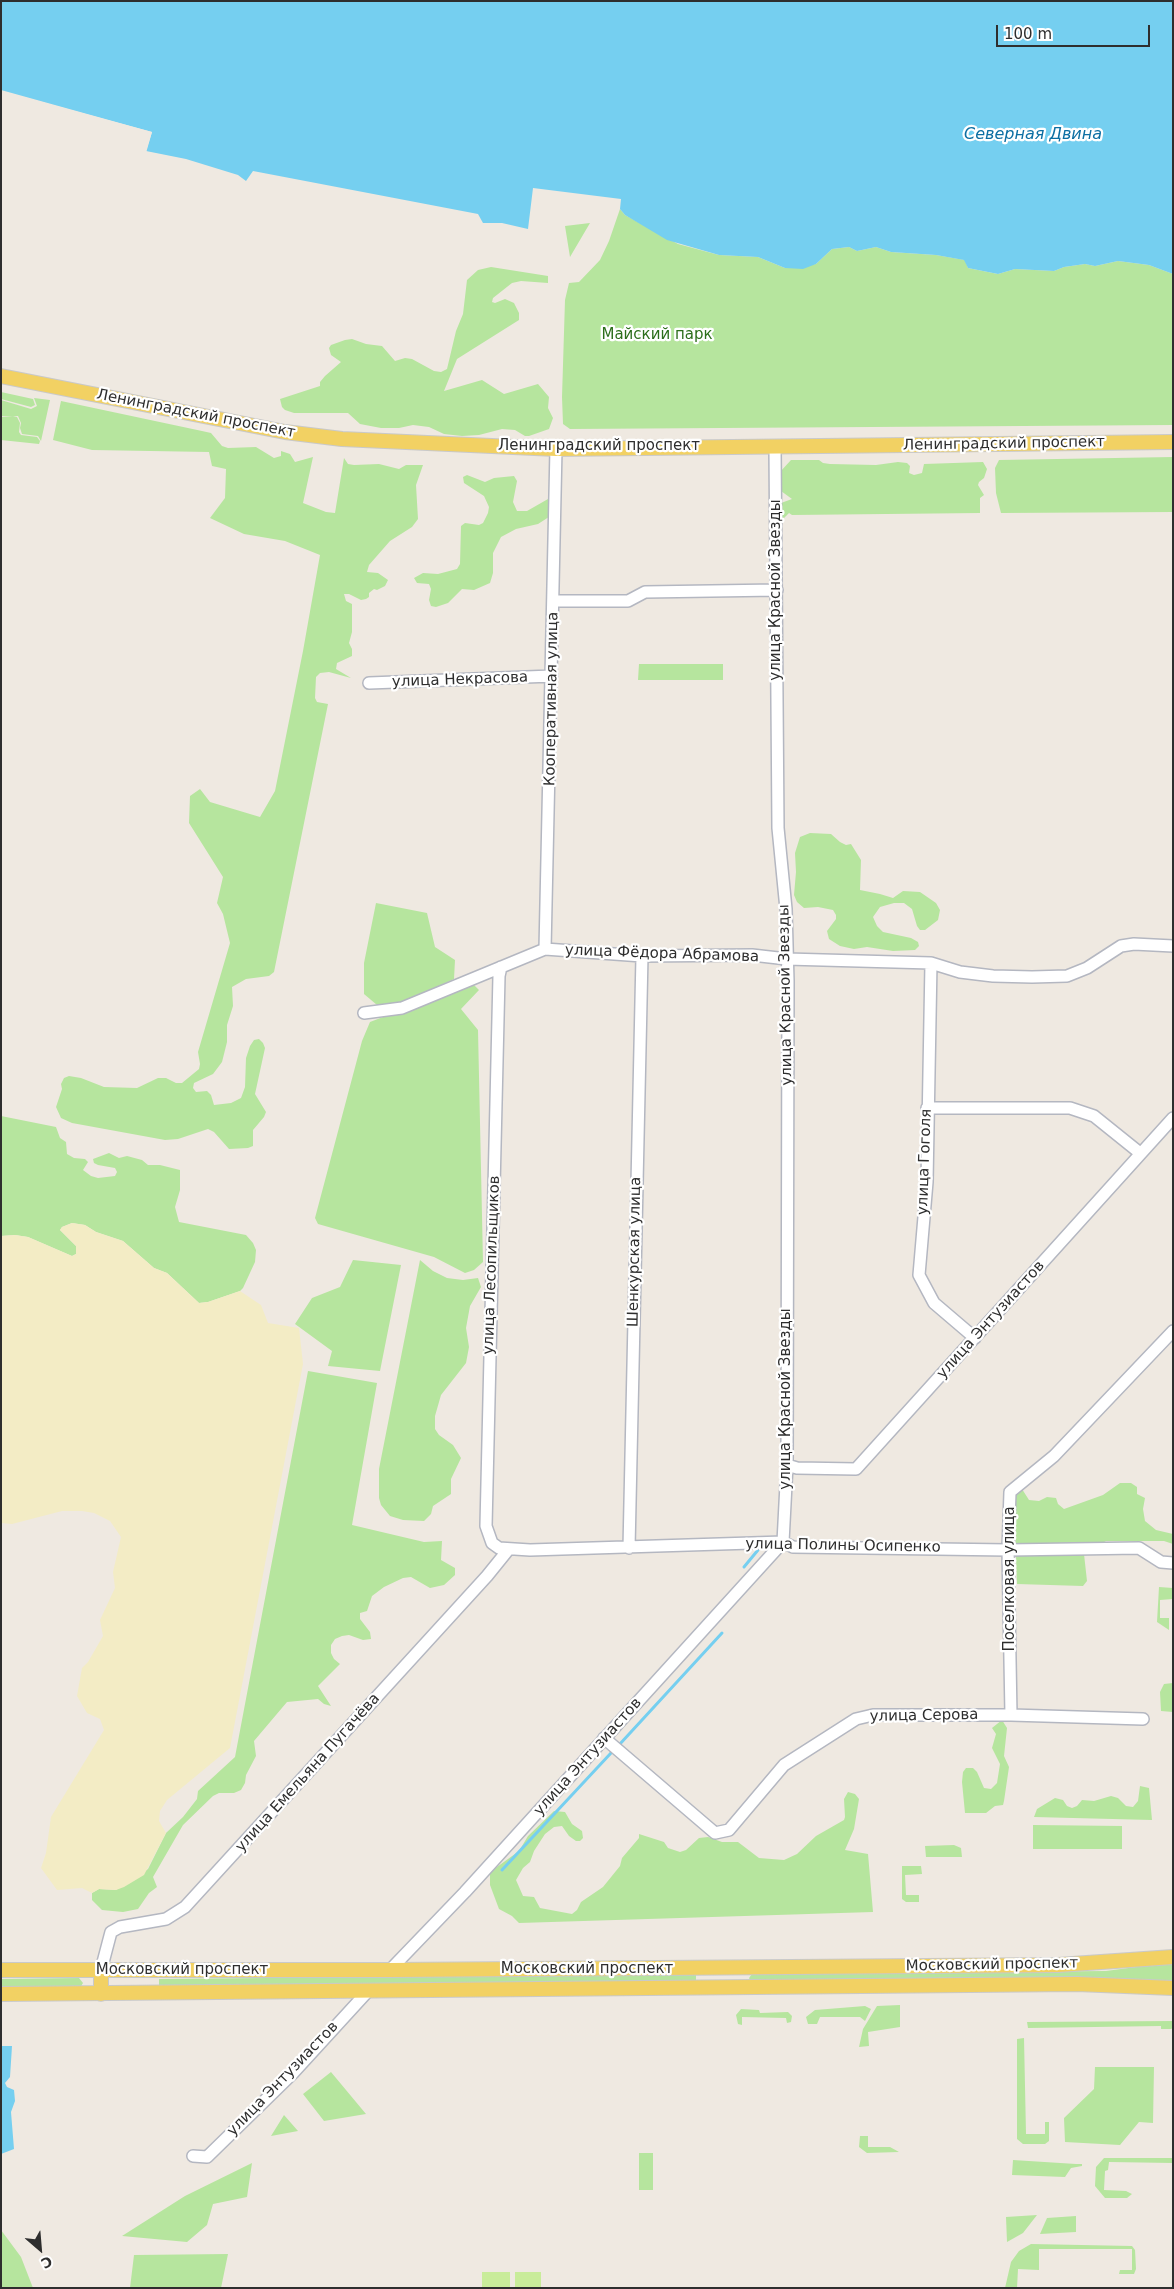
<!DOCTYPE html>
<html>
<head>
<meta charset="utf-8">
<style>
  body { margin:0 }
  #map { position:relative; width:1174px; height:2289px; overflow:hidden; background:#efe9e1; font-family:"DejaVu Sans",sans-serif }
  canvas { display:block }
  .frame { position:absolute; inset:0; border:2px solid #2e2e2e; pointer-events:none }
  .north { position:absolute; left:15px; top:2224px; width:50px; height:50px; -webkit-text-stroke:4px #fff; paint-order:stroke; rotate:153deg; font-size:14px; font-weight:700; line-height:20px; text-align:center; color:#2e2e2e }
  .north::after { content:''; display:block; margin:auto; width:18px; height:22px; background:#2e2e2e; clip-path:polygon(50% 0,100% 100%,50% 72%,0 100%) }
  .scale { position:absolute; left:996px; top:25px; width:154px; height:22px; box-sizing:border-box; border:2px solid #2e2e2e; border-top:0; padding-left:6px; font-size:15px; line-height:18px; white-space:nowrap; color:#2e2e2e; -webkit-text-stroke:4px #fff; paint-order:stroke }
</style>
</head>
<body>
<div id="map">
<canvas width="1174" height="2289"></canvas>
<div class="frame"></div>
<div class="north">С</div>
<div class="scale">100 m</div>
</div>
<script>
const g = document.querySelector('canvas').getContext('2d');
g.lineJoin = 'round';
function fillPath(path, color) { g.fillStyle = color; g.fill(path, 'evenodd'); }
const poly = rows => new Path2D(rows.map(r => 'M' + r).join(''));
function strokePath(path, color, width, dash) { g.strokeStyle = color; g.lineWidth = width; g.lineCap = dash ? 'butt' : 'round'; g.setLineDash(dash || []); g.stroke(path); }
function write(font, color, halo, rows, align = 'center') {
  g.font = font + ' "DejaVu Sans",sans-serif'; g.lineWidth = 4.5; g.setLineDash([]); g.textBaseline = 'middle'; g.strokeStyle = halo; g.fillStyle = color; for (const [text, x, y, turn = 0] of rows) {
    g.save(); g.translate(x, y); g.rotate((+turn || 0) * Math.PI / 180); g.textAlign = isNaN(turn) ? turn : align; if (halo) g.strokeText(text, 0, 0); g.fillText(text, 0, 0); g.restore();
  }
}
const green = poly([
  [620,209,625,215,678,244,719,255,758,257,785,268,816,264,832,249,849,247,857,251,876,247,891,252,936,255,965,260,968,268,998,274,1015,269,1054,271,1064,267,1085,264,1095,266,1118,261,1149,265,1173,274,1173,425,570,429,563,424,562,397,565,300,569,283,579,282,600,260,609,241],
  [590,223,570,257,565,226],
  [491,267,548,276,548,283,521,281,512,283,493,298,492,302,495,303,505,299,514,303,519,313,519,320,457,359,444,391,482,380,504,394,538,384,549,397,548,408,553,418,549,429,529,436,525,436,515,430,502,429,479,435,462,436,444,434,429,427,413,425,399,428,381,428,360,424,348,413,294,413,285,410,282,407,280,399,320,386,320,382,325,376,341,362,331,355,329,348,331,345,345,340,352,339,366,344,382,346,395,361,405,358,412,359,434,371,441,372,447,369,456,331,463,314,467,280,478,270],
  [1,392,33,399,35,405,31,407,1,399],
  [34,398,50,400,41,441,38,436,22,434,20,428,21,423,18,416,1,416,1,400,31,409,37,406],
  [61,401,202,431,211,433,222,446,228,448,256,447,274,458,281,456,281,451,290,454,295,462,313,457,303,503,326,512,335,513,344,458,348,464,354,465,379,464,399,469,406,465,423,465,416,485,418,519,412,527,390,541,369,565,367,572,378,573,388,580,385,586,377,590,374,589,369,593,369,597,366,599,361,600,349,594,344,594,346,601,352,604,352,632,349,643,352,649,352,656,337,663,336,669,351,678,329,672,320,673,316,677,315,698,317,702,328,704,274,972,269,976,246,979,232,987,233,1006,227,1025,227,1042,222,1062,213,1074,194,1083,193,1088,196,1092,207,1091,211,1095,214,1105,231,1103,241,1098,245,1087,246,1058,250,1046,254,1040,259,1039,263,1043,265,1048,255,1094,266,1112,264,1117,253,1130,253,1146,248,1148,229,1149,214,1132,208,1129,178,1139,165,1140,72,1123,61,1118,56,1107,62,1089,61,1084,64,1078,69,1076,81,1078,104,1087,137,1088,158,1078,166,1078,176,1083,182,1083,199,1069,200,1064,198,1052,230,943,223,914,217,903,223,877,189,823,190,796,200,789,210,802,260,817,275,791,303,651,320,555,285,541,244,534,210,518,225,498,226,469,212,466,209,452,92,450,53,440],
  [13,416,17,417,20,423,19,432,21,435,37,437,40,441,39,444,1,440,1,417],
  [1173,457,1173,512,1001,513,996,493,995,468,999,460],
  [791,460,819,460,823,463,830,464,876,465,898,462,907,463,910,466,909,473,914,475,922,473,924,464,983,462,987,469,984,478,979,482,978,485,984,495,980,498,980,513,792,515,789,513,784,518,781,517,781,503,792,499,781,491,780,472],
  [467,475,485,482,494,478,514,476,517,481,513,502,517,511,527,511,548,499,553,500,552,515,538,524,516,529,501,537,493,553,493,573,490,583,474,590,462,589,448,603,436,607,431,606,429,600,431,589,429,584,417,583,414,578,423,573,438,574,457,569,460,564,461,526,465,523,479,525,483,523,488,513,489,507,484,496,464,483,463,477],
  [639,664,723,664,723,680,638,680],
  [810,833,831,834,840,842,846,845,851,844,861,860,860,890,880,894,893,898,903,891,920,892,936,903,940,910,938,920,925,930,920,930,917,926,912,909,904,903,894,903,880,907,873,917,877,926,883,932,911,938,918,942,919,946,915,950,893,951,867,947,854,949,840,946,829,939,827,931,836,919,836,915,833,910,818,907,804,908,797,902,794,895,796,872,795,853,800,837],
  [376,903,427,913,435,947,455,960,454,979,396,1006,377,1005,364,994,364,963],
  [472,983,479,990,461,1009,478,1030,483,1262,474,1270,465,1273,434,1257,318,1224,315,1218,362,1041,370,1022],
  [1,1116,56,1127,60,1138,66,1142,67,1154,74,1158,85,1159,88,1162,83,1170,91,1176,98,1178,115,1176,117,1172,115,1168,98,1165,94,1163,93,1159,109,1153,119,1158,127,1156,142,1160,148,1165,160,1165,180,1170,180,1190,175,1207,179,1222,246,1235,253,1243,256,1250,255,1262,243,1288,240,1291,208,1302,199,1303,167,1273,154,1268,123,1241,96,1232,85,1225,72,1223,62,1227,60,1230,76,1246,76,1254,72,1256,28,1237,15,1235,1,1236],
  [353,1260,401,1265,380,1371,328,1366,332,1351,295,1324,312,1298,340,1287],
  [420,1260,433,1271,447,1278,463,1280,478,1278,481,1287,470,1306,466,1328,469,1347,466,1363,441,1395,435,1416,435,1429,439,1435,453,1445,461,1458,451,1479,451,1494,433,1506,431,1514,424,1521,403,1520,390,1516,381,1505,379,1498,379,1469],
  [308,1371,377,1383,352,1525,424,1542,442,1541,441,1560,455,1568,455,1575,444,1585,430,1588,411,1577,403,1578,384,1587,372,1596,367,1611,360,1613,360,1619,370,1632,371,1639,363,1640,349,1635,342,1636,335,1639,331,1645,331,1653,334,1659,340,1664,318,1686,331,1706,324,1704,318,1699,287,1702,254,1741,256,1756,246,1775,245,1783,241,1790,234,1793,219,1793,213,1796,183,1825,153,1877,157,1887,149,1893,138,1909,123,1912,102,1910,92,1900,92,1893,99,1889,116,1890,148,1869,166,1833,183,1817,197,1799,198,1791,235,1757],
  [1120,1483,1131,1483,1137,1487,1137,1494,1145,1498,1143,1509,1145,1521,1156,1530,1173,1534,1173,1544,1164,1541,1106,1541,1084,1554,1087,1581,1083,1586,1017,1584,1014,1496,1022,1489,1029,1500,1039,1501,1047,1497,1056,1498,1058,1504,1064,1509,1103,1495],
  [1159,1587,1173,1588,1173,1599,1160,1600,1160,1618,1169,1618,1169,1630,1157,1622],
  [1173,1683,1173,1712,1161,1711,1160,1692,1164,1684],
  [1002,1720,1007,1728,1004,1756,1009,1767,1004,1801,1003,1805,995,1806,986,1813,965,1813,962,1782,963,1772,966,1768,973,1768,977,1772,984,1788,991,1789,997,1783,1000,1764,992,1748,996,1734,992,1728],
  [1140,1786,1149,1788,1152,1820,1034,1817,1037,1809,1055,1798,1063,1800,1067,1806,1072,1808,1077,1806,1082,1800,1094,1801,1111,1796,1118,1798,1126,1806,1133,1807,1138,1801],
  [848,1792,855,1794,859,1799,854,1829,845,1850,868,1854,873,1912,519,1923,512,1916,499,1909,490,1885,490,1872,519,1851,528,1836,554,1811,565,1812,572,1824,582,1831,583,1838,580,1841,576,1841,569,1836,562,1826,554,1827,545,1834,534,1851,530,1862,523,1868,516,1880,523,1896,534,1897,540,1908,572,1914,577,1910,581,1902,603,1887,620,1866,622,1858,639,1838,639,1834,664,1842,668,1848,680,1852,686,1850,699,1838,708,1837,722,1842,738,1842,759,1858,784,1860,797,1854,816,1836,844,1820,845,1817,844,1799],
  [1033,1825,1122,1826,1122,1849,1033,1849],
  [954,1845,961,1848,962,1857,926,1857,925,1846],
  [902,1866,921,1866,922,1874,905,1875,906,1895,919,1895,919,1902,906,1902,902,1899],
  [1173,1962,1173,1983,750,1980,749,1978,752,1974,1106,1971],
  [696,1974,696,1982,159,1987,159,1979],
  [79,1978,83,1983,80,1988,1,1989,1,1979],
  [900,2005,900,2027,868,2032,869,2046,859,2047,863,2029,877,2006],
  [865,2006,871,2009,865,2021,860,2017,820,2017,817,2024,808,2024,806,2017,815,2010],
  [741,2009,759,2010,760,2013,788,2012,792,2016,791,2022,787,2023,786,2018,742,2017,742,2025,738,2024,736,2015],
  [1173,2021,1173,2028,1171,2029,1161,2029,1161,2026,1028,2028,1027,2022],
  [1024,2038,1026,2134,1045,2134,1045,2122,1049,2122,1049,2141,1045,2144,1023,2144,1017,2139,1017,2039],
  [1095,2067,1154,2067,1153,2123,1139,2122,1120,2145,1065,2142,1064,2118,1094,2089],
  [331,2072,366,2114,324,2121,303,2094],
  [284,2115,298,2131,271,2136],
  [860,2136,868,2136,868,2147,890,2147,899,2152,867,2153,859,2147],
  [639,2153,653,2153,653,2190,639,2190],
  [1104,2158,1173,2158,1173,2163,1109,2162,1108,2170,1105,2171,1104,2190,1126,2191,1132,2194,1127,2198,1105,2198,1095,2186,1096,2167],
  [1013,2160,1076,2164,1082,2164,1082,2166,1071,2168,1065,2177,1012,2175],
  [252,2163,247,2197,213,2204,207,2225,187,2242,122,2236,185,2196],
  [1037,2215,1023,2233,1007,2242,1006,2217],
  [1076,2216,1076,2232,1040,2234,1047,2218],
  [1,2230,21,2257,33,2288,1,2288],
  [1031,2244,1132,2246,1135,2250,1136,2269,1134,2274,1119,2274,1120,2270,1132,2270,1132,2249,1039,2249,1039,2270,1018,2269,1017,2288,1005,2288,1011,2262,1019,2251],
  [228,2254,221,2288,130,2288,134,2255]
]);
const sand = poly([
  [72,1223,85,1225,96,1232,123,1241,154,1268,167,1273,199,1303,208,1302,240,1291,261,1305,268,1323,299,1328,303,1364,230,1748,167,1800,160,1811,159,1821,166,1833,144,1875,124,1887,116,1890,99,1889,92,1893,82,1888,57,1890,41,1868,46,1853,51,1817,104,1730,100,1719,87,1713,77,1696,82,1668,88,1662,103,1636,100,1620,115,1588,113,1572,121,1537,110,1521,94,1513,82,1511,62,1511,12,1524,1,1523,1,1236,15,1235,28,1237,72,1256,76,1254,76,1246,60,1230,62,1227]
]);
const pitch = poly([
  [482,2272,510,2272,510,2288,482,2288],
  [515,2272,541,2272,541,2288,515,2288]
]);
const water = poly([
  [1,1,1173,1,1173,274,1149,265,1118,261,1095,266,1085,264,1064,267,1054,271,1015,269,998,274,968,268,964,260,936,255,891,252,876,247,857,251,849,247,832,249,816,264,803,269,785,268,758,257,719,255,667,240,625,215,620,209,621,199,533,188,528,229,502,223,483,223,478,214,253,171,246,181,238,175,186,159,146,151,152,132,1,90],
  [1,2046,12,2046,10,2077,5,2083,7,2087,14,2090,15,2101,11,2112,14,2149,1,2154]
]);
const pier = poly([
  [1,91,152,132,146,153,144,150,149,134]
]);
const stream = poly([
  [744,1567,758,1550],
  [619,1745,722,1633],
  [502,1870,611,1753]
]);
const minor = poly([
  [554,601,628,601,645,592,777,590],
  [369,683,552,676],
  [545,949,556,449],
  [931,963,927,1182,919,1275,934,1303,975,1338],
  [501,967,499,976,486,1526,492,1543,499,1548,530,1550,783,1542,793,1547,1008,1550,1139,1548,1161,1562,1173,1563],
  [364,1013,402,1008,545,949,642,956,752,955,787,959,931,963,960,972,993,976,1032,977,1067,976,1087,968,1121,946,1134,944,1173,946],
  [927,1108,1070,1108,1094,1116,1140,1153],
  [787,1465,797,1468,856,1469,1173,1118],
  [629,1548,642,956],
  [1011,1715,1008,1550,1010,1492,1054,1456,1173,1331],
  [604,1738,715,1833,729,1830,784,1765,856,1719,873,1715,1011,1715,1143,1719],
  [101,1970,111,1932,120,1927,166,1919,185,1907,487,1576,508,1550],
  [390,1970,465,1892,783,1542,787,1465,788,981,786,909,778,828,775,447],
  [193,2156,207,2157,293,2073,368,1991]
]);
const major = poly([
  [1,376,285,432,342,439,556,449,1173,442],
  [1,1970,390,1970,1058,1965,1173,1957],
  [101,1970,101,1994],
  [1,1994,1077,1984,1173,1988]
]);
const parkNames = [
  ["Майский парк",657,335]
];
const streetNames = [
  ["Ленинградский проспект",196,414,11],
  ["Ленинградский проспект",1004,444,-1],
  ["Ленинградский проспект",599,446],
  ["улица Красной Звезды",776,590,-90],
  ["улица Некрасова",460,680,-2],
  ["Кооперативная улица",552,699,-89],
  ["улица Фёдора Абрамова",662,954,2],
  ["улица Красной Звезды",786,995,-91],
  ["улица Гоголя",925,1162,-88],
  ["Шенкурская улица",635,1252,-89],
  ["улица Лесопильщиков",492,1265,-88],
  ["улица Энтузиастов",991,1320,-48],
  ["улица Красной Звезды",786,1399,-90],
  ["улица Полины Осипенко",843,1546,1],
  ["Поселковая улица",1010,1579,-90],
  ["улица Серова",924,1716,-1],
  ["улица Энтузиастов",588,1757,-48],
  ["улица Емельяна Пугачёва",308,1773,-48],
  ["Московский проспект",992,1965,-1],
  ["Московский проспект",587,1969],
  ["Московский проспект",182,1970],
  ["улица Энтузиастов",283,2079,-46]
];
const waterNames = [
  ["Северная Двина",1033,135]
];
fillPath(green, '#b6e59e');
fillPath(sand, '#f3ecc5');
fillPath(pitch, '#c9ec9a');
fillPath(water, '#75cff0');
fillPath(pier, '#efe9e1');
strokePath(stream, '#75cff0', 3);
strokePath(minor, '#b4b7c1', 14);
strokePath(major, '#c9c9c9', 16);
strokePath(minor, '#fff', 11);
strokePath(major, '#f2d163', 14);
write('15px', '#2c6e1b', '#fff', parkNames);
write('15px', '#2e2e2e', '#fff', streetNames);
write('italic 16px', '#0d6fa3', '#fff', waterNames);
</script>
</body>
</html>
